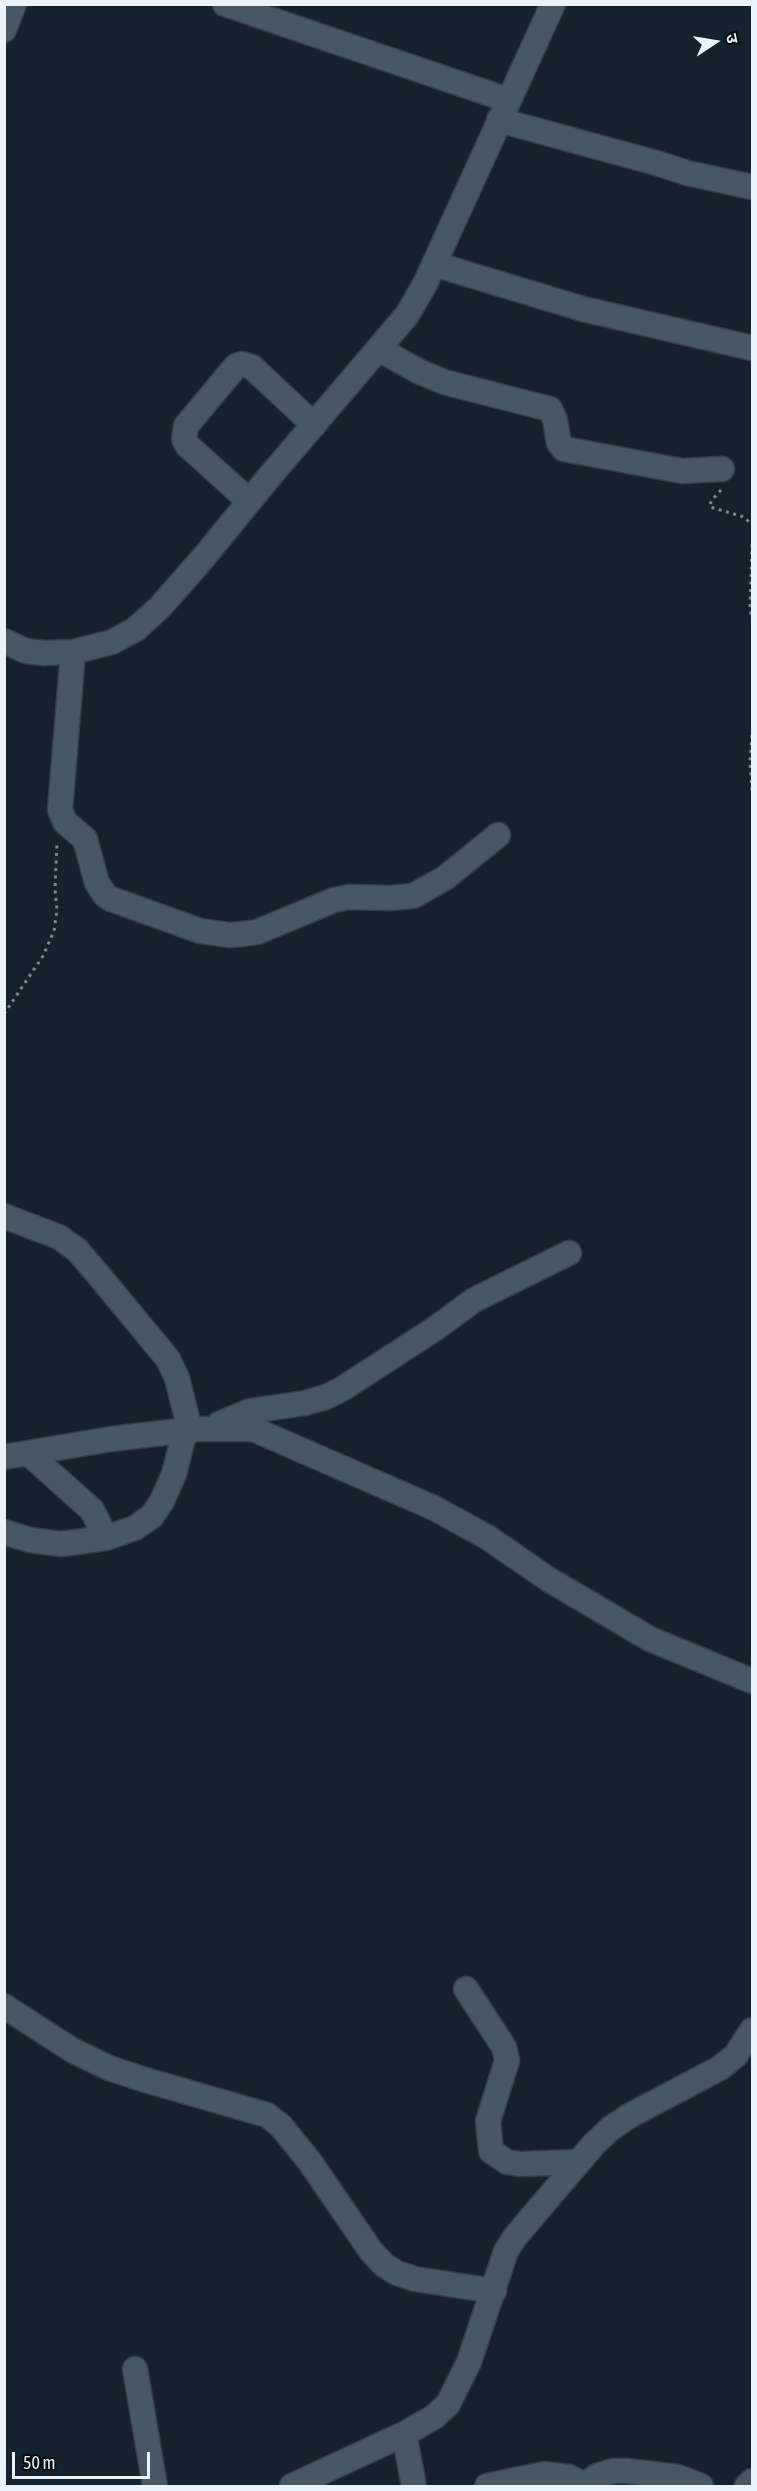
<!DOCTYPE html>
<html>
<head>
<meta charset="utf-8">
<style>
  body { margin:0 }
  #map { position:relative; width:757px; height:2491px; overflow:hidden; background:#13222e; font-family:"Asap Condensed","Noto Sans Devanagari",sans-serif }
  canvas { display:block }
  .frame { position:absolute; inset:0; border:6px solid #e9f3fb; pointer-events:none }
  .north { position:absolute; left:685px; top:12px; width:60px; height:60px; -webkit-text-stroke:4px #050b10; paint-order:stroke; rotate:78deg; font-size:16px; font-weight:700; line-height:24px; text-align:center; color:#e9f3fb }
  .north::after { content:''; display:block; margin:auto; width:21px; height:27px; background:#e9f3fb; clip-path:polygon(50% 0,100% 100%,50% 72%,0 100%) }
  .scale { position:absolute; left:12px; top:2452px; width:138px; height:27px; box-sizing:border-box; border:3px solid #e9f3fb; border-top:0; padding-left:8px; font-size:18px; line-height:21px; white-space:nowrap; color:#e9f3fb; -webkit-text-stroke:4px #050b10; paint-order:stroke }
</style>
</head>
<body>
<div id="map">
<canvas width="757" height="2491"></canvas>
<div class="frame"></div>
<div class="north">उ</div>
<div class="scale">50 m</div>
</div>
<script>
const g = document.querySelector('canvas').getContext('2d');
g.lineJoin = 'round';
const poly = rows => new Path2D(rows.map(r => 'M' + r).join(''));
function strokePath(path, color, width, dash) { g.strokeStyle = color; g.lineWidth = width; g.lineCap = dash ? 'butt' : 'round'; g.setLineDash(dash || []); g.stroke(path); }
const path = poly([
  [721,490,711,501,710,507,744,517,752,525],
  [752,544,750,609,752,619],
  [752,735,750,761,752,792],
  [4,1014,43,956,54,931,57,910,55,889,57,842]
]);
const minor = poly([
  [225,4,508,100],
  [4,30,14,4],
  [499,120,660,164,687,173,752,187],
  [434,264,583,309,752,348],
  [379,349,418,371,444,382,550,409,555,420,559,443,564,449,682,471,722,469],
  [249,501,187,445,184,439,186,426,236,366,242,364,252,367,314,425],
  [4,641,26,651,44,653,73,652,112,642,136,629,160,607,204,557,270,476,407,315,425,284,553,4],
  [73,652,60,810,65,822,85,839,97,883,105,895,111,899,200,931,229,935,243,934,257,932,334,900,349,897,390,898,413,896,445,878,498,835],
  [4,1216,59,1237,77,1250,96,1272,168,1359,177,1378,190,1430],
  [219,1424,250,1411,305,1403,326,1397,342,1389,436,1328,474,1300,569,1253],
  [28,1453,92,1510,106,1538],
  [4,1457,111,1439,197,1429,253,1429,434,1508,487,1537,548,1579,650,1639,752,1681],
  [4,1532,30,1540,61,1544,106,1538,135,1528,152,1516,162,1501,174,1474,185,1431],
  [466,1989,504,2047,506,2055,507,2061,488,2121,491,2151,507,2162,520,2164,578,2162],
  [4,2006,72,2050,109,2068,142,2079,267,2115,281,2126,310,2162,371,2251,384,2265,397,2273,415,2279,494,2291],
  [135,2369,155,2486],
  [404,2434,414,2486],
  [292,2486,404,2434,434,2417,448,2404,469,2362,506,2251,515,2237,594,2144,610,2129,629,2116,720,2068,736,2055,752,2030],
  [487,2486,544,2474,569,2477,585,2485],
  [583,2486,597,2476,613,2471,627,2471,678,2477,701,2486],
  [747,2486,752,2481]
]);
strokePath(minor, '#343e48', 27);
strokePath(path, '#7a8791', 3, [3, 4.5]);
strokePath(minor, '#465765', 24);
</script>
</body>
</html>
